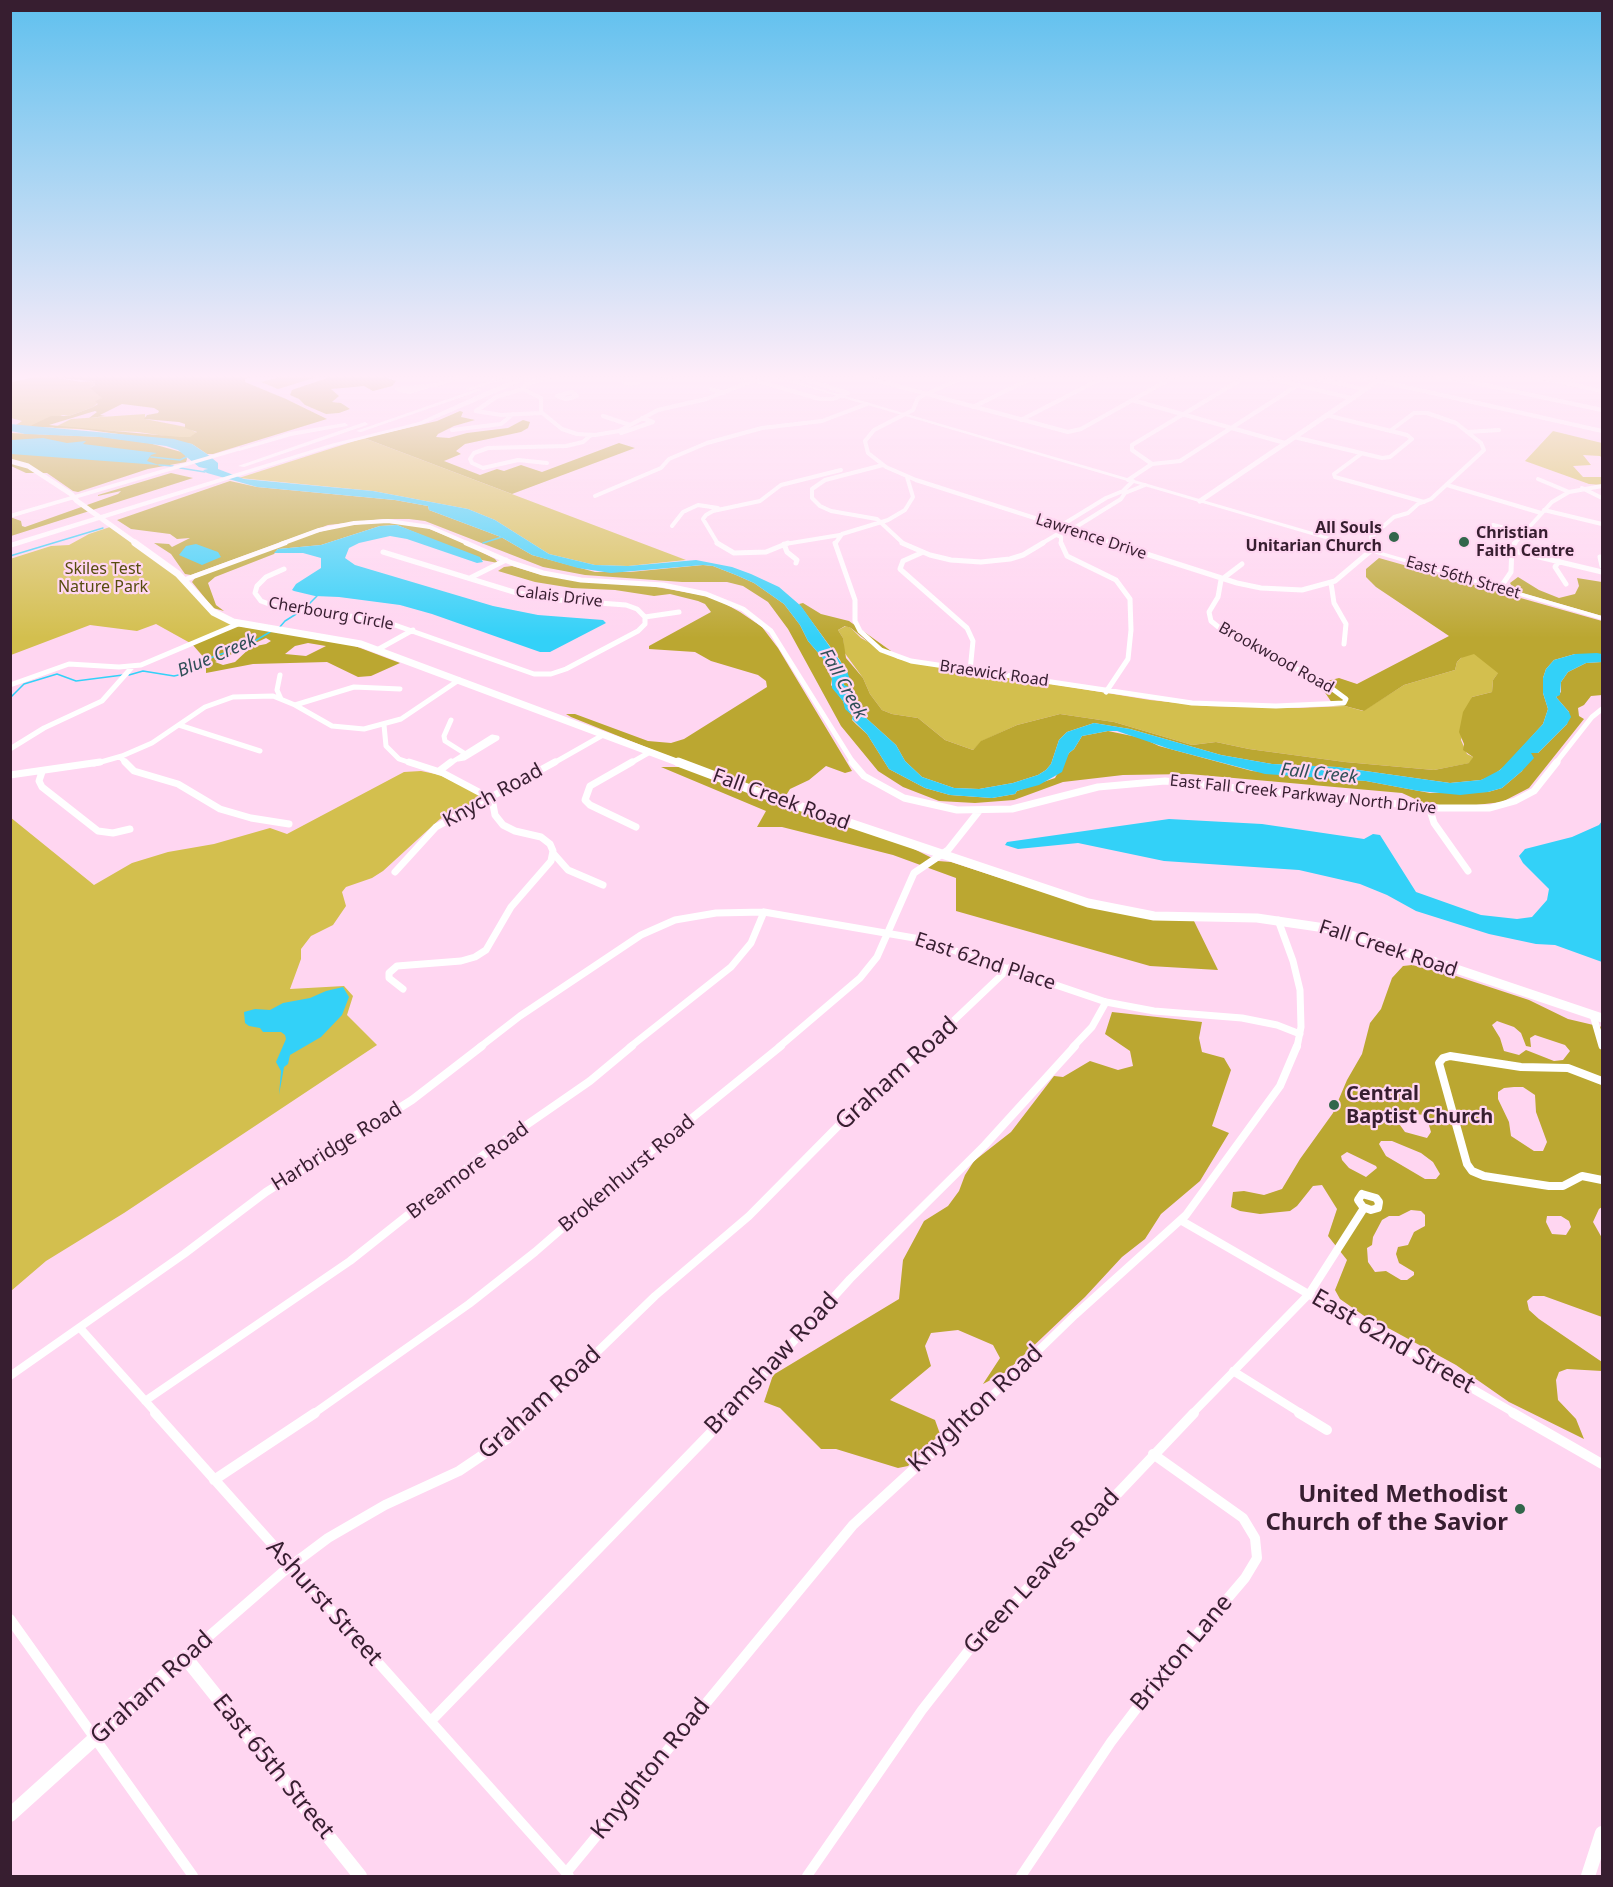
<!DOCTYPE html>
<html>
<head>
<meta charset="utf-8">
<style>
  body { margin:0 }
  #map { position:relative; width:1613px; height:1887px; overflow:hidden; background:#ffd6f1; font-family:"Noto Sans",sans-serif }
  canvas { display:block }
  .frame { position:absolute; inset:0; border:12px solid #371e30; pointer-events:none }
</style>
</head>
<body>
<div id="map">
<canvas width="1613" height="1887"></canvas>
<div class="frame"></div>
</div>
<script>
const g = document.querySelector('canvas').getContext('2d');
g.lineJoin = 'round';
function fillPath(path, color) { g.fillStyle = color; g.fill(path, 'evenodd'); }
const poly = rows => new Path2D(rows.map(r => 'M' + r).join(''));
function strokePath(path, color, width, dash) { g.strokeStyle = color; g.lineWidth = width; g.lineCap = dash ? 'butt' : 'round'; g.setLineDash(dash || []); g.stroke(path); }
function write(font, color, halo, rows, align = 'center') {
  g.font = font + ' "Noto Sans",sans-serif'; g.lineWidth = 4.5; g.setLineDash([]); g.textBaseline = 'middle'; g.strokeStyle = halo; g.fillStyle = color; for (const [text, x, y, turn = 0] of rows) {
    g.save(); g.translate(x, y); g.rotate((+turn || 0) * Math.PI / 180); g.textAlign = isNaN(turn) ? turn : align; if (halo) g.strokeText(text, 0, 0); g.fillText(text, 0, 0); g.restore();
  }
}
const green = poly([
  [40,374,52,374,57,378,81,382,94,381,95,385,91,387,103,398,96,401,98,403,93,407,69,416,63,415,28,427,16,425,22,421,11,418,11,381],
  [290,374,313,374,320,376,278,389,261,382],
  [145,414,145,419,186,427,203,436,192,440,138,432,53,428,71,419],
  [1553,431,1602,443,1602,458,1600,456,1583,455,1591,465,1573,466,1583,477,1602,477,1602,485,1589,484,1525,461],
  [364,438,686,560,628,566,595,565,549,554,495,520,468,509,373,491,239,478],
  [113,526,184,580,219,616,241,625,192,644,156,624,137,631,90,625,11,655,10,559,51,546,69,545,89,534],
  [846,626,851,628,861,638,898,659,1150,700,1207,706,1298,708,1345,706,1363,711,1404,685,1455,670,1457,662,1464,655,1474,653,1499,672,1493,680,1492,692,1472,697,1461,740,1467,754,1473,757,1470,763,1434,770,1345,762,1249,749,1216,742,1192,745,1114,722,1060,714,1017,725,982,741,973,750,945,740,918,718,892,714,882,710,870,694,863,678,844,652,843,638,838,630],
  [421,771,440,775,486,798,440,819,383,871,372,878,346,887,342,892,346,906,333,925,311,936,301,949,301,959,290,989,344,986,353,996,347,1015,377,1045,124,1213,46,1261,11,1291,10,817,94,885,132,863,168,852,214,844,270,828,287,834,404,772]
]);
const forest = poly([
  [52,374,261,374,245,379,245,382,286,399,327,419,213,454,207,454,192,444,74,428,28,427,51,416,69,416,93,407,98,404,95,401,102,398,90,388,95,385,94,381,57,378],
  [122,404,154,408,159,411,158,413,147,415,144,419,179,422,185,424,185,428,197,432,190,437,180,437,49,425,95,411,97,412,89,418,106,416,100,415],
  [327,374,389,374,387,378,396,381,392,386,373,391,364,386,331,389,339,396,332,402,341,403,350,409,339,413,326,414,305,405,299,399,290,395,292,390,327,378],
  [460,411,463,412,461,417,475,420,454,426,438,434,436,437,449,438,467,433,508,428,523,420,530,422,528,428,521,432,465,444,456,451,461,454,444,461,480,475,497,469,504,471,521,465,542,472,619,443,635,448,512,494,364,438,437,421],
  [11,433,103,437,149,443,185,453,187,459,186,462,148,469,78,492,73,491,47,473,26,473,11,466],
  [171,473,193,478,11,536,10,517,21,521,22,526,25,527,118,494,121,491,98,496,98,495],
  [230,481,257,487,395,500,428,506,429,510,501,537,532,555,595,572,630,572,703,565,713,566,736,575,754,583,784,604,800,625,808,641,826,662,832,679,831,685,843,701,846,709,853,716,852,720,857,725,867,734,889,769,925,788,950,795,992,798,1015,794,1017,791,1055,778,1069,753,1074,749,1082,736,1108,731,1142,738,1159,746,1252,771,1366,781,1430,793,1488,792,1502,788,1522,771,1530,753,1538,753,1567,724,1569,712,1556,697,1561,692,1561,682,1568,672,1586,663,1602,662,1602,695,1591,696,1584,705,1578,708,1579,716,1584,719,1529,788,1502,802,1459,807,1426,804,1402,793,1189,774,1123,775,1063,782,1014,800,975,803,939,801,903,787,878,771,841,726,788,629,768,602,743,586,727,582,682,582,585,575,543,567,425,521,409,519,383,519,328,525,191,575,185,574,171,554,154,543,169,544,172,547,190,538,177,539,170,534,131,529,117,520],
  [379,522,422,526,464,543,495,559,498,563,482,560,397,525,380,526,321,545,278,549,274,554,215,577,208,583,216,605,224,611,213,608,192,582,195,578,307,535,343,526],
  [1379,558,1602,621,1602,654,1575,654,1554,660,1546,669,1543,678,1543,693,1548,709,1543,724,1505,766,1492,776,1481,780,1450,783,1337,767,1272,764,1221,755,1130,729,1094,723,1067,732,1059,740,1051,764,1046,770,1038,775,1013,783,979,789,954,788,922,777,905,761,896,745,865,717,851,697,852,693,844,685,844,679,849,679,840,660,799,604,803,603,821,614,849,621,891,651,885,654,879,651,851,628,845,626,838,630,843,638,846,658,863,678,870,694,882,710,892,714,918,718,945,740,973,750,981,741,1017,725,1060,714,1114,722,1192,745,1216,742,1249,749,1345,762,1434,770,1469,763,1473,757,1463,750,1464,744,1459,732,1463,712,1472,697,1492,692,1493,680,1498,673,1474,654,1461,658,1457,662,1455,670,1404,685,1364,711,1345,706,1334,706,1326,694,1315,684,1339,678,1357,684,1449,636,1376,587,1366,577,1366,569],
  [512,566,542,575,645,585,702,595,720,601,740,612,762,627,778,648,852,771,845,773,826,766,809,780,790,789,785,797,663,754,571,717,566,714,575,714,648,741,671,743,684,739,767,687,766,681,758,675,711,661,695,652,649,649,649,646,711,612,705,604,698,601,670,594,654,596,615,590,572,588,535,582,498,571,504,567],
  [1518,577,1539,590,1559,598,1575,594,1579,586,1577,578,1602,582,1602,616,1515,591,1510,583],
  [238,626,347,643,400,663,371,676,358,677,327,662,253,664,206,673,206,660,192,644],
  [266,638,271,641,266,644,251,647,235,662,223,665,215,662],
  [308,643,326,646,306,656,285,654,295,646],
  [661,767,684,767,912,848,938,861,951,862,1031,888,1194,921,1218,970,1150,966,956,911,956,878,893,855,782,827,757,827,766,811],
  [1412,965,1450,974,1529,1000,1568,1019,1602,1027,1602,1207,1599,1209,1593,1222,1602,1238,1602,1317,1544,1296,1533,1296,1527,1301,1529,1310,1539,1319,1602,1362,1602,1371,1567,1369,1559,1372,1556,1380,1558,1400,1576,1419,1584,1439,1509,1402,1456,1365,1390,1329,1370,1320,1340,1299,1335,1290,1347,1260,1328,1236,1337,1209,1322,1185,1313,1186,1297,1206,1290,1211,1260,1214,1240,1211,1231,1207,1233,1192,1244,1191,1264,1195,1282,1189,1300,1159,1333,1113,1347,1080,1362,1054,1370,1023,1381,1009,1392,978,1403,966],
  [1497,1021,1514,1027,1521,1033,1526,1046,1531,1047,1530,1038,1535,1035,1565,1045,1570,1051,1563,1060,1554,1061,1526,1050,1519,1055,1504,1051,1500,1038,1492,1025],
  [1514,1087,1523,1087,1535,1095,1536,1112,1547,1142,1543,1151,1534,1151,1511,1136,1509,1122,1498,1099,1498,1092,1504,1088],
  [1406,1112,1423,1115,1428,1122,1431,1132,1427,1138,1405,1132,1397,1121,1399,1115],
  [1381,1141,1392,1141,1421,1153,1433,1162,1440,1174,1436,1179,1425,1179,1386,1156,1379,1144],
  [1347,1152,1376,1166,1377,1168,1366,1177,1349,1168,1342,1160,1341,1156],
  [1411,1210,1421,1211,1425,1215,1425,1226,1414,1232,1408,1245,1398,1247,1396,1254,1399,1263,1414,1272,1414,1275,1407,1280,1401,1280,1386,1271,1375,1272,1368,1262,1367,1248,1372,1245,1373,1237,1382,1220,1389,1216,1399,1216],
  [1547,1216,1561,1216,1569,1221,1571,1227,1566,1235,1552,1234,1546,1222],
  [1112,1012,1202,1022,1199,1038,1202,1052,1224,1058,1231,1070,1212,1126,1229,1133,1200,1181,1161,1214,1145,1239,1122,1257,1085,1297,1006,1372,983,1384,1000,1358,993,1345,958,1330,931,1333,925,1346,931,1366,890,1400,935,1420,940,1434,908,1466,898,1468,836,1449,821,1449,780,1408,764,1402,773,1375,899,1299,903,1260,924,1221,948,1206,959,1191,965,1175,974,1161,1011,1132,1054,1076,1063,1077,1090,1061,1118,1070,1133,1066,1130,1051,1105,1034]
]);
const water = poly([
  [10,424,174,439,192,444,207,454,218,463,218,469,244,479,373,491,468,509,495,520,549,554,595,565,628,566,696,560,732,567,751,574,779,587,801,606,847,671,850,680,844,679,844,685,851,688,851,697,865,717,896,745,905,761,922,777,954,788,979,789,1013,783,1038,775,1046,770,1051,764,1059,740,1067,732,1094,723,1130,729,1221,755,1272,764,1337,767,1450,783,1481,780,1500,770,1543,724,1548,709,1543,693,1543,678,1546,669,1554,660,1575,654,1597,653,1602,654,1602,662,1586,663,1568,672,1561,682,1560,695,1556,697,1569,712,1571,717,1567,724,1538,753,1531,753,1534,758,1522,771,1502,788,1488,792,1460,795,1419,791,1366,781,1265,774,1170,749,1117,731,1108,731,1082,736,1074,749,1069,753,1062,772,1039,785,1017,791,1015,794,992,798,950,795,925,788,889,769,867,734,852,719,853,716,845,709,843,701,832,688,832,679,826,662,808,641,800,625,784,604,754,583,736,575,713,566,703,565,611,573,578,568,532,555,501,537,429,510,428,506,395,500,257,487,207,473,203,470,208,469,199,467,178,450,166,446,99,437,25,434,11,431],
  [43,438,67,443,86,441,83,444,157,453,151,455,147,461,159,465,11,454,11,440],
  [397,525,480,557,483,562,477,563,407,539,390,536,359,543,349,548,345,558,355,565,493,606,538,615,603,620,606,623,550,652,540,652,432,614,400,605,339,597,315,596,294,591,292,590,296,584,321,568,321,558,303,553,274,553,278,549,321,545,380,526],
  [196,544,218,552,221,557,202,565,179,555,186,546],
  [1169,819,1262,824,1364,839,1373,834,1380,835,1416,892,1481,915,1517,919,1532,917,1547,900,1549,889,1523,863,1519,856,1525,849,1572,837,1599,825,1602,821,1602,962,1555,945,1536,944,1489,934,1416,911,1387,895,1360,884,1299,870,1164,861,1078,843,1018,849,1005,845,1007,842],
  [343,987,349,997,342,1015,321,1037,290,1055,288,1064,284,1067,279,1095,281,1071,276,1062,286,1039,285,1035,281,1032,263,1032,260,1028,249,1026,245,1023,244,1012,255,1009,270,1010,283,1003,310,998,326,991]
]);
const stream = poly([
  [431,375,437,374],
  [151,457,180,460,188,456],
  [159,465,173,466],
  [180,468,205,472],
  [483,543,502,537],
  [10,556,103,528],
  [305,608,317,596],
  [279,628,285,621,301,611],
  [129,675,143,671,174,676,183,674,198,662,248,645,270,632],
  [10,698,24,684,57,674,76,681,123,675]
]);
const streetFar4 = poly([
  [656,374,671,378],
  [733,374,820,399,833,399,848,393,788,374],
  [853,374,1068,432,1081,429,1179,374],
  [970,374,918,398,913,410,874,430,865,441,868,453,886,467,916,480,1116,544],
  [1348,374,1602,431],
  [1433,374,1602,410],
  [1525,374,1602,391],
  [634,379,639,382,631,384,624,382,634,379],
  [637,379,652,374],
  [1566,382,1575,374],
  [1291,383,1305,376,1364,389],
  [428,386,409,392,397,389,436,385,467,374],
  [523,389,541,398,541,412,562,429,577,434,595,435,619,431,658,410,706,399,755,380],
  [523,389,526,384,559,374],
  [711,389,724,393],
  [572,392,577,396,566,399,557,396,572,392],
  [1132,400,1285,443],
  [973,407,1040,374],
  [476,411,501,415,541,413],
  [476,411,496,397,523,389],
  [603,416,630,425],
  [1021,420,1110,374],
  [452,430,501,424,513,414],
  [1467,432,1499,430],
  [621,433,653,422,642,418],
  [1294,437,1382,458,1390,457,1412,439,1407,435,1326,415],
  [1361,454,1334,474,1335,477,1424,502],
  [547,463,518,460,483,468,472,463,470,459,474,453,488,448,566,446,583,442,591,435],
  [1152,464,1132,450,1132,445,1247,376,1259,376,1351,398],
  [1152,464,1180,461,1298,385],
  [883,465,825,480,812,489,812,498,820,506,831,511,877,519,904,544],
  [1538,479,1569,492],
  [1128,480,1152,464],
  [1447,485,1541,513],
  [1582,488,1602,498],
  [595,496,661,468,669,459,707,443,762,428,822,421,867,404],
  [1544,510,1602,524],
  [1493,525,1524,533],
  [672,526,683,512,698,505,718,508],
  [1057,528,1106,498,1123,491,1133,481],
  [1071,530,1121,499,1125,493,1145,485],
  [1061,537,1061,544],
  [281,544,319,530,354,523,388,521,430,527,469,544],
  [718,544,703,519,706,515,713,511,760,501,781,485,841,470],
  [785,544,840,535],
  [835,544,842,534,888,520,905,510,913,497,907,477],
  [1041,544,1056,535,1061,537],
  [1373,544,1371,537,1394,517,1408,513,1418,504,1431,499,1484,450,1481,443,1456,423,1427,413,1414,413,1390,431],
  [1514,544,1552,502,1569,492,1602,486]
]);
const streetFar3 = poly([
  [466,543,512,563,543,573,581,580,663,585,706,594,743,609,771,631,854,764],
  [717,543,734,553,766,552,788,543],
  [835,543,855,600,855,621,860,631,881,650,911,661,1192,703,1276,706,1344,703,1346,699,1323,682,1227,634,1211,621,1209,612,1218,597,1221,580,1242,564],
  [902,543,930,555,951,560,981,562,1010,559,1023,555,1043,543],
  [1061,543,1067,556,1116,580,1130,599,1131,630,1128,659,1106,692],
  [1112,543,1237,583,1261,588,1302,590,1335,581,1374,548,1373,543],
  [784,544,787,552,797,560,796,563],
  [1510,550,1602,572],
  [383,552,517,593,559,600,626,605,637,609,645,617],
  [921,553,903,561,900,569,967,628,973,641,970,671],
  [1600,557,1602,566],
  [1559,561,1555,567,1566,584],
  [284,569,266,577,257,586,255,593,261,601,277,607,357,617,392,624,534,674,551,674,566,669,638,631,645,624,645,617],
  [470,578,506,560],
  [184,580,285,543],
  [1331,583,1334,603,1346,624,1344,644],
  [1500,588,1511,572,1512,546,1515,543],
  [645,617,679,612],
  [377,650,413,630],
  [280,675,277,690,281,699],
  [10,685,69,664,119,667,141,665,238,624],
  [295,705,354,687,400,689],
  [451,720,444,736,445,741,464,753],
  [179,725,260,751],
  [384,725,386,746,399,759,414,764],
  [10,749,44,728,102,701,133,666],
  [120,757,127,764],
  [94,764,122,756,152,743,205,707,233,697,273,696,295,705,332,726,364,729,401,719,459,680],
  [449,764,492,737,497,738,464,758,458,759],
  [552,764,603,735],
  [629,764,650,752],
  [1555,764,1592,717,1602,709]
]);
const streetFar2 = poly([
  [125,762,134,771,178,784,220,809,251,818,289,824],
  [409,762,443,773,492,799],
  [632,762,590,786,585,800,590,805,636,827],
  [852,762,864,776,904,798,957,810,1012,809,1098,787,1165,781,1439,808,1490,808,1515,801,1534,791,1557,762],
  [439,771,451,762],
  [42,772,39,781,42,787,98,831,113,833,130,829],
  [10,775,100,762],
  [1429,807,1434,823,1468,871],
  [553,853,568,870,603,885],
  [395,872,436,827,555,762],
  [1278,920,1293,961,1300,990,1301,1027,1297,1047],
  [403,989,389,978,389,973,397,966,461,961,475,957,486,950,511,907,551,861,553,851,550,844,541,837,515,831,503,825,495,815,492,799],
  [1593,1015,1602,1046],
  [480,1047,520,1016,641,935,675,920,716,913,764,912,920,939,1106,1002,1154,1011,1242,1018,1277,1025,1300,1034],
  [630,1047,731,967,751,943,764,912],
  [779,1047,860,978,877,957,914,873,948,850,979,811],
  [926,1047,1009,968],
  [1073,1047,1092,1027,1106,1002]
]);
const streetFar1 = poly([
  [1602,1081,1568,1068,1521,1067,1450,1056,1443,1058,1439,1063,1467,1164,1472,1171,1484,1176,1549,1186,1563,1186,1582,1176,1602,1180],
  [1362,1194,1376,1198,1379,1202,1378,1208,1371,1210,1363,1207,1358,1200,1362,1194],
  [1182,1221,1516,1414],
  [80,1328,157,1414],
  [1233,1371,1302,1414],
  [10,1376,184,1254,266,1192,412,1100,482,1046],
  [145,1401,350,1261,486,1153,590,1081,632,1046],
  [313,1414,469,1304,535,1252,650,1152,781,1046],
  [533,1414,655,1296,749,1216,849,1115,928,1046],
  [728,1414,850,1279,985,1145,1075,1046],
  [973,1414,1075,1315,1186,1215,1280,1086,1297,1046],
  [1192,1414,1309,1294,1364,1208]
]);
const street = poly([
  [155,1413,569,1876],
  [1299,1413,1327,1430],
  [1513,1413,1602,1464],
  [214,1480,315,1413],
  [10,1619,193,1876],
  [185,1657,284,1571,328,1538,385,1505,459,1471,508,1438,534,1413],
  [431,1721,730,1413],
  [566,1873,853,1525,975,1413],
  [807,1876,922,1710,969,1650,1194,1413],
  [1021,1876,1111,1742,1159,1679,1245,1578,1257,1558,1255,1538,1243,1518,1153,1454]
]);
const secondaryFar3 = poly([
  [10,380,36,374],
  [10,461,28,466,71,494,77,501,137,544],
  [1200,501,1388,374]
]);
const secondaryFar2 = poly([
  [135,543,178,574,213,612,233,622,361,644,682,764]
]);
const secondaryFar1 = poly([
  [678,762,763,794,1088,903,1154,916,1257,918,1325,928,1373,941,1602,1018]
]);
const secondary = poly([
  [10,1815,185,1657,360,1876],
  [1588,1876,1602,1833]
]);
const primary = poly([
  [762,374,769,374,1602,616,1602,620,762,374],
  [239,447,242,449,241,450,10,518,10,514,239,447]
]);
const highway = poly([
  [508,374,516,374,471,390,466,389,508,374],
  [531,374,539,374,423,424,335,446,10,548,10,543,331,444,419,422,496,387,531,374],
  [477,389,482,390,361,432,356,431,477,389],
  [365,422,368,424,367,425,244,467,238,466,365,422],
  [345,423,348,425,347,426,291,436,239,451,236,449,290,432,345,423]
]);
const markers = [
  [1394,537,6,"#32664b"],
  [1464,542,6,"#32664b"],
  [1334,1105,6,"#32664b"],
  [1520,1509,6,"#32664b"]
];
const farPoinames = [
  ["All Souls",1382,528],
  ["Unitarian Church",1382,546],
  ["Christian",1476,533,"left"],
  ["Faith Centre",1476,551,"left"]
];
const farStreetnames = [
  ["Lawrence Drive",1091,537,18],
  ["East 56th Street",1463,578,16],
  ["Calais Drive",559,597,7],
  ["Cherbourg Circle",331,614,10],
  ["Brookwood Road",1276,658,29],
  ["Braewick Road",994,674,8],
  ["East Fall Creek Parkway North Drive",1303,795,6]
];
const farParknames = [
  ["Skiles Test",103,569],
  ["Nature Park",103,587]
];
const farWaternames = [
  ["Blue Creek",217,656,-23],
  ["Fall Creek",843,684,61],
  ["Fall Creek",1319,774,6]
];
const streetNames = [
  ["Knych Road",493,796,-29],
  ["Fall Creek Road",781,800,20],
  ["Fall Creek Road",1388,949,18],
  ["East 62nd Place",985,962,18],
  ["Harbridge Road",337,1147,-32],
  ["Breamore Road",468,1171,-37],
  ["Brokenhurst Road",627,1174,-40]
];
const poiNames = [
  ["Central",1346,1094],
  ["Baptist Church",1346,1117]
];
const nearStreetnames = [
  ["Graham Road",897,1074,-42],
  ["East 62nd Street",1393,1342,30],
  ["Bramshaw Road",772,1364,-47],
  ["Graham Road",540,1403,-42],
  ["Knyghton Road",976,1409,-43],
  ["Green Leaves Road",1042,1572,-47],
  ["Ashurst Street",324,1603,48],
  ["Brixton Lane",1182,1653,-50],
  ["Graham Road",152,1688,-42],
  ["East 65th Street",273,1767,51],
  ["Knyghton Road",651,1769,-51]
];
const nearPoinames = [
  ["United Methodist",1508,1495],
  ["Church of the Savior",1508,1523]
];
fillPath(green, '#d3bf4e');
fillPath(forest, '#bba731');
fillPath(water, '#33d1f8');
strokePath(stream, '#33d1f8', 1.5);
strokePath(streetFar4, '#fff', 4);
strokePath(streetFar3, '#fff', 5);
strokePath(streetFar2, '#fff', 7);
strokePath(streetFar1, '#fff', 8);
strokePath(street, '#fff', 10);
strokePath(secondaryFar3, '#fff', 5);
strokePath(secondaryFar2, '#fff', 7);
strokePath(secondaryFar1, '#fff', 9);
strokePath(secondary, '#fff', 14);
fillPath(primary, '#fff');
fillPath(highway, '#fff');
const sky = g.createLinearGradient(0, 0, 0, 638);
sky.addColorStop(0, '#5fc0ee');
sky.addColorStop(0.59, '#ffedf9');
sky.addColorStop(1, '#ffedf900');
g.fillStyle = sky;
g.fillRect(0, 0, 1613, 638);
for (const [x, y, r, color] of markers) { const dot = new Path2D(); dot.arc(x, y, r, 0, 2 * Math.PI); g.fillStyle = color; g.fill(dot); strokePath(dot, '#ffd6f1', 2); }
write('bold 16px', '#371e30', '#ffd6f1', farPoinames, 'right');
write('16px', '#371e30', '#ffd6f1', farStreetnames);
write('16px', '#574c0e', '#ffd6f1', farParknames);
write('italic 18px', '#304f58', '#ffd6f1', farWaternames);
write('20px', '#371e30', '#ffd6f1', streetNames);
write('bold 20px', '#371e30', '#ffd6f1', poiNames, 'left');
write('24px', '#371e30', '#ffd6f1', nearStreetnames);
write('bold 24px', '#371e30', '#ffd6f1', nearPoinames, 'right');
</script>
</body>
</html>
